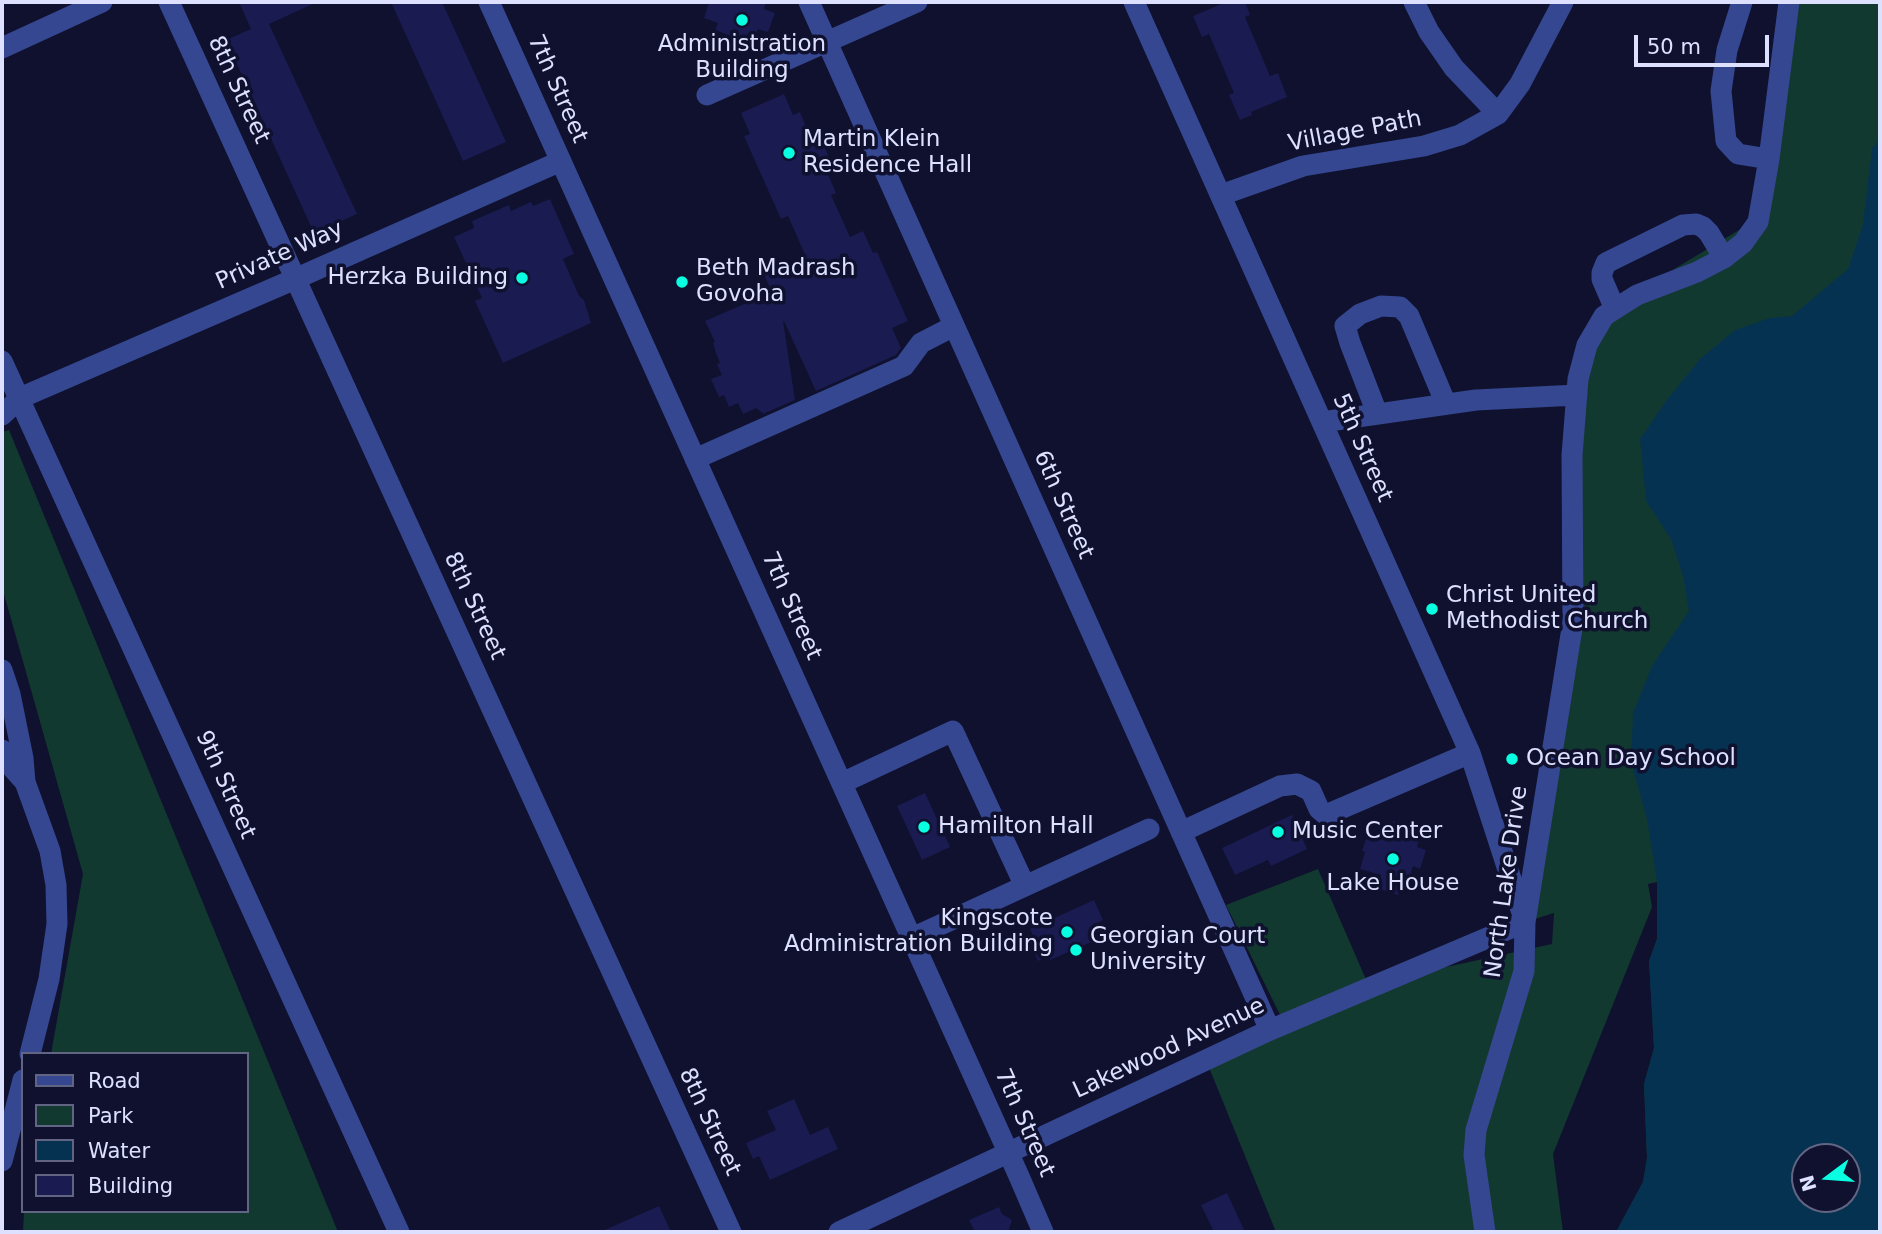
<!DOCTYPE html>
<html>
<head>
<meta charset="utf-8">
<style>
  body { margin:0 }
  #map { position:relative; width:1882px; height:1234px; overflow:hidden; background:#0f112e; font-family:"DejaVu Sans",sans-serif }
  canvas { display:block }
  .frame { position:absolute; inset:0; border:4px solid #dde1ff; pointer-events:none }
  .legend { position:absolute; left:21px; top:1052px; width:228px; height:161px; box-sizing:border-box; background:#0f112e; border:2px solid #616482; margin:0; padding:9px 12px; list-style:none; font-size:21px; color:#dde1ff }
  .legend li { display:flex; align-items:center; gap:14px; height:35px }
  .legend b { width:35px; border:2px solid #616482 }
  .north { position:absolute; left:1791px; top:1143px; width:70px; height:70px; box-sizing:border-box; background:#0f112e; border:2px solid #616482; border-radius:50%; rotate:254deg; font-size:19px; font-weight:700; line-height:28px; text-align:center; color:#dde1ff }
  .north::after { content:''; display:block; margin:auto; width:24px; height:32px; background:#09ffe1; clip-path:polygon(50% 0,100% 100%,50% 72%,0 100%) }
  .scale { position:absolute; left:1634px; top:35px; width:135px; height:32px; box-sizing:border-box; border:4px solid #dde1ff; border-top:0; padding-left:9px; font-size:21px; line-height:24px; white-space:nowrap; color:#dde1ff; -webkit-text-stroke:5px #0f112e; paint-order:stroke }
</style>
</head>
<body>
<div id="map">
<canvas width="1882" height="1234"></canvas>
<div class="frame"></div>
<ul class="legend">
<li><b style="height:9px;background:#364791"></b>Road</li>
<li><b style="height:19px;background:#12392f"></b>Park</li>
<li><b style="height:19px;background:#063251"></b>Water</li>
<li><b style="height:19px;background:#1a1b51"></b>Building</li>
</ul>
<div class="north">N</div>
<div class="scale">50 m</div>
</div>
<script>
const g = document.querySelector('canvas').getContext('2d');
g.lineJoin = 'round';
function fillPath(path, color) { g.fillStyle = color; g.fill(path, 'evenodd'); }
const poly = rows => new Path2D(rows.map(r => 'M' + r).join(''));
function strokePath(path, color, width, dash) { g.strokeStyle = color; g.lineWidth = width; g.lineCap = dash ? 'butt' : 'round'; g.setLineDash(dash || []); g.stroke(path); }
function write(font, color, halo, rows, align = 'center') {
  g.font = font + ' "DejaVu Sans",sans-serif'; g.lineWidth = 7; g.setLineDash([]); g.textBaseline = 'middle'; g.strokeStyle = halo; g.fillStyle = color; for (const [text, x, y, turn = 0] of rows) {
    g.save(); g.translate(x, y); g.rotate((+turn || 0) * Math.PI / 180); g.textAlign = isNaN(turn) ? turn : align; if (halo) g.strokeText(text, 0, 0); g.fillText(text, 0, 0); g.restore();
  }
}
const green = poly([
  [1789,2,1880,2,1880,1232,1616,1232,1643,1182,1647,1158,1644,1084,1654,1048,1649,961,1657,939,1657,882,1648,884,1652,907,1553,1154,1563,1232,1276,1232,1208,1065,1287,1029,1226,905,1318,869,1368,984,1552,944,1554,913,1525,922,1570,637,1578,379,1611,307,1759,218],
  [1805,1157,1847,1157,1847,1199,1805,1199],
  [9,430,338,1232,23,1232,24,1211,247,1211,247,1054,51,1054,83,874,2,587,2,432]
]);
const water = poly([
  [1880,139,1880,1232,1616,1232,1643,1182,1647,1158,1644,1084,1654,1048,1649,961,1657,939,1657,882,1647,819,1631,762,1633,713,1652,666,1689,611,1683,576,1671,539,1646,501,1640,439,1666,401,1700,359,1735,330,1770,318,1792,316,1848,269,1863,224,1872,148],
  [1805,1157,1847,1157,1847,1199,1805,1199]
]);
const building = poly([
  [239,2,317,2,269,24,357,214,314,233,226,40,251,29],
  [391,2,442,2,506,142,463,161],
  [709,2,766,2,764,9,775,13,768,32,758,29,753,44,715,30,718,23,704,18],
  [1226,2,1245,2,1250,15,1245,17,1270,76,1278,73,1287,97,1251,112,1252,115,1240,120,1229,95,1234,93,1209,34,1202,37,1193,16],
  [784,94,793,115,800,112,808,132,816,128,834,169,827,172,836,193,831,195,850,237,863,231,873,253,877,252,908,321,892,328,901,348,896,355,816,391,784,321,783,321,795,400,765,413,764,414,756,408,743,414,738,403,729,407,724,395,719,397,711,379,722,375,717,364,720,363,716,353,713,343,715,342,705,321,772,292,763,272,779,265,781,268,806,257,788,216,781,219,744,136,750,134,741,113],
  [550,199,574,254,563,259,579,296,584,300,591,323,503,363,475,301,482,298,454,237,474,228,472,221,509,205,511,211,531,202,533,206],
  [925,793,950,847,922,860,897,806],
  [1292,815,1307,849,1271,866,1268,860,1235,875,1222,848],
  [1393,821,1422,830,1417,847,1426,850,1420,869,1413,866,1408,883,1402,882,1398,895,1377,888,1381,875,1360,869,1365,852,1362,851,1367,836,1371,837,1372,833,1388,838],
  [1094,900,1103,920,1099,922,1105,936,1050,960,1048,956,1038,961,1031,945,1036,943,1030,929],
  [794,1099,810,1135,828,1127,838,1149,770,1180,759,1156,753,1159,746,1143,776,1130,767,1111],
  [1227,1193,1245,1232,1214,1232,1201,1205],
  [659,1206,671,1232,600,1232],
  [999,1207,1002,1214,1012,1220,1008,1232,975,1232,969,1220]
]);
const minor = poly([
  [169,2,731,1232],
  [489,2,1018,1174,1043,1232],
  [809,2,1270,1030],
  [1414,2,1429,32,1454,68,1498,114],
  [1742,2,1727,50,1721,91,1726,141,1738,154,1769,159],
  [2,48,102,2],
  [707,95,917,2],
  [1221,195,1303,166,1424,146,1460,135,1498,114,1520,84,1563,2],
  [1615,309,1602,279,1602,273,1606,263,1683,225,1696,224,1703,227,1709,233,1724,258],
  [2,361,399,1232],
  [1377,413,1350,343,1345,326,1360,314,1381,306,1400,307,1409,316,1446,404],
  [2,415,20,398,295,279,561,161],
  [1322,422,1476,400,1577,395],
  [695,459,904,366,921,343,954,326],
  [2,670,10,694,23,758,25,782,9,764,2,750],
  [25,782,50,851,56,885,57,924,49,979,30,1054],
  [842,783,953,731,1025,886,1149,829],
  [1181,832,1280,786,1297,784,1311,791,1319,809,1326,815,1470,753],
  [912,938,1025,886],
  [2,1161,23,1080],
  [839,1232,1270,1030,1525,922,1470,753,1134,2],
  [1485,1232,1474,1155,1476,1130,1524,971,1525,922,1573,622,1572,455,1578,379,1587,345,1604,316,1637,295,1697,272,1724,258,1743,243,1758,222,1769,159,1789,2]
]);
const markers = [
  [742,20,7,"#09ffe1"],
  [789,153,7,"#09ffe1"],
  [522,278,7,"#09ffe1"],
  [682,282,7,"#09ffe1"],
  [1432,609,7,"#09ffe1"],
  [1512,759,7,"#09ffe1"],
  [924,827,7,"#09ffe1"],
  [1278,832,7,"#09ffe1"],
  [1393,859,7,"#09ffe1"],
  [1067,932,7,"#09ffe1"],
  [1076,950,7,"#09ffe1"]
];
const poiNames = [
  ["Administration",742,45,"center"],
  ["Building",742,71,"center"],
  ["Martin Klein",803,140],
  ["Residence Hall",803,166],
  ["Beth Madrash",696,269],
  ["Govoha",696,295],
  ["Herzka Building",508,278,"right"],
  ["Christ United",1446,596],
  ["Methodist Church",1446,622],
  ["Ocean Day School",1526,759],
  ["Hamilton Hall",938,827],
  ["Music Center",1292,832],
  ["Lake House",1393,884,"center"],
  ["Kingscote",1053,919,"right"],
  ["Administration Building",1053,945,"right"],
  ["Georgian Court",1090,937],
  ["University",1090,963]
];
const streetNames = [
  ["7th Street",557,89,66],
  ["8th Street",238,90,65],
  ["Village Path",1355,132,-11],
  ["Private Way",280,256,-24],
  ["5th Street",1362,448,66],
  ["6th Street",1063,505,66],
  ["8th Street",474,606,65],
  ["7th Street",791,606,66],
  ["9th Street",225,785,66],
  ["North Lake Drive",1507,882,-82],
  ["Lakewood Avenue",1169,1049,-25],
  ["8th Street",709,1122,65],
  ["7th Street",1024,1123,66]
];
fillPath(green, '#12392f');
fillPath(water, '#063251');
fillPath(building, '#1a1b51');
strokePath(minor, '#364791', 21);
for (const [x, y, r, color] of markers) { const dot = new Path2D(); dot.arc(x, y, r, 0, 2 * Math.PI); g.fillStyle = color; g.fill(dot); strokePath(dot, '#0f112e', 2.5); }
write('23px', '#dde1ff', '#0f112e', poiNames, 'left');
write('23px', '#dde1ff', '#0f112e', streetNames);
</script>
</body>
</html>
